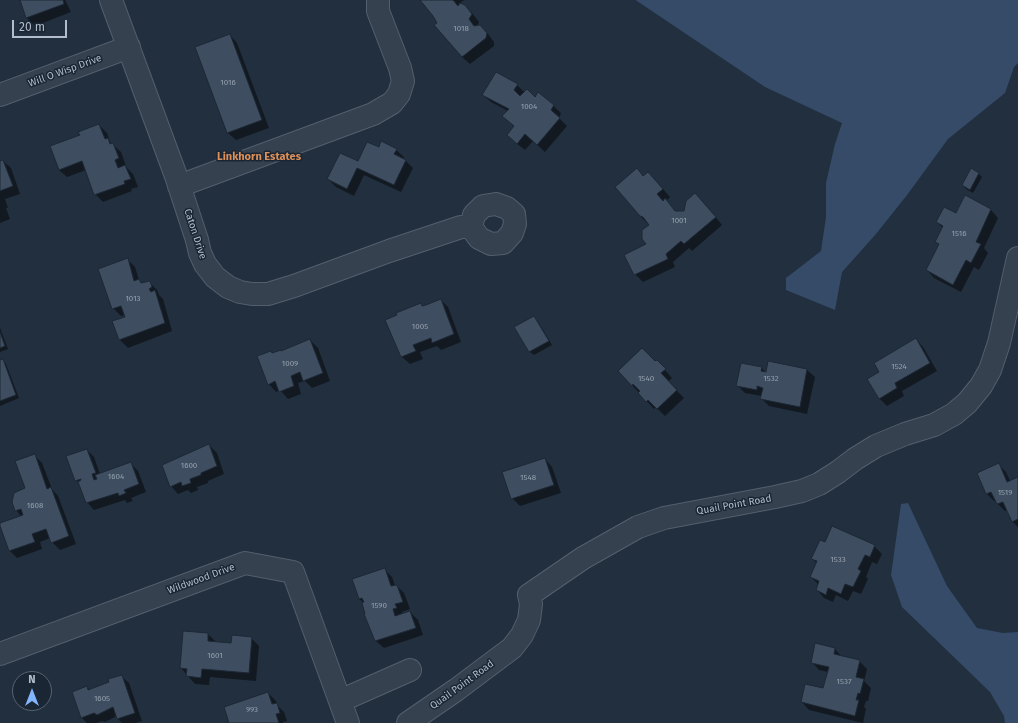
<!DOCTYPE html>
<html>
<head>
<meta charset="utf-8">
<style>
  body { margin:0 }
  #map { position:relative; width:1018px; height:723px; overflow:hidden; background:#222f3f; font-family:"Fira Sans",sans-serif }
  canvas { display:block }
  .north { position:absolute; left:12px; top:671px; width:40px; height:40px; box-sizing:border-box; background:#1b2634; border:1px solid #576270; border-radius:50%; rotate:0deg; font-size:11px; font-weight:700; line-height:16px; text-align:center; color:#b2bcca }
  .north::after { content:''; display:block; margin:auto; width:14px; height:18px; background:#83b5ff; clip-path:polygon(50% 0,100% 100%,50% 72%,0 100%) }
  .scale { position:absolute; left:12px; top:20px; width:55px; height:18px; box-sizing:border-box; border:2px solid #b2bcca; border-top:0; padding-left:5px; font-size:12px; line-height:14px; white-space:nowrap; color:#b2bcca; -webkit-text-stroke:3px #1b2634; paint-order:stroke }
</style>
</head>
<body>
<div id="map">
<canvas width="1018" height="723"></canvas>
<div class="north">N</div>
<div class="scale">20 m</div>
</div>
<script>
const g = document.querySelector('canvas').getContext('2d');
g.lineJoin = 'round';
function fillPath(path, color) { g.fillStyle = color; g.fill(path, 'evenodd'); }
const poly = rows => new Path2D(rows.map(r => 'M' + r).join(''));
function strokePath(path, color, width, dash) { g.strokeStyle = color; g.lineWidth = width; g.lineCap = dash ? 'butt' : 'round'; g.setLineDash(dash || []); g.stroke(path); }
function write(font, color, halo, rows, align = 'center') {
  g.font = font + ' "Fira Sans",sans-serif'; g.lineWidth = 3; g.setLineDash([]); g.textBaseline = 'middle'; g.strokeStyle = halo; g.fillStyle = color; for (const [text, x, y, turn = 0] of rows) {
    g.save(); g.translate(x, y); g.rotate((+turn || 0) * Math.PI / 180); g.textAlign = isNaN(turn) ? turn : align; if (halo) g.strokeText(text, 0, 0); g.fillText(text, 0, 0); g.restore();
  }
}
const water = poly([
  [636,0,1018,0,1018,63,1014,67,1005,93,948,139,907,195,876,234,842,272,835,310,786,290,786,278,821,251,826,217,826,183,835,144,842,123,765,87,637,1],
  [908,503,947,586,977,628,1003,633,1018,632,1018,723,1005,723,1004,716,990,692,902,607,891,575,901,504]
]);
const shadow = poly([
  [21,0,65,0,71,12,35,26,27,18],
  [421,0,464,0,459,4,464,5,472,13,479,22,477,26,480,26,488,34,494,42,494,46,470,64,462,57,438,23,434,15],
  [230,35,237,43,269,128,236,140,228,133,196,47],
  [517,85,525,93,535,98,539,93,561,113,559,118,567,126,545,152,533,141,525,150,516,143,515,127,504,116,508,111,491,102,483,95],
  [99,125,107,133,110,142,121,152,126,166,125,166,133,174,138,187,131,189,132,191,103,202,95,194,86,170,67,177,59,170,81,136],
  [379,148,396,150,404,157,403,159,406,161,413,168,401,192,364,175,354,196,336,187,328,179,358,162],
  [3,161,11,168,20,194,5,199,8,208,6,208,10,219,0,223,0,162],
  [978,173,982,177,973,193,966,189,963,185],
  [644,177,656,181,670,197,666,201,676,212,685,212,703,202,722,225,692,251,689,248,673,262,675,267,643,282,635,274,648,245,651,224,648,224,640,216],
  [991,210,998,218,984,248,988,253,979,270,974,267,961,292,934,278,927,270,940,246,936,242,943,228,937,222,956,215],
  [127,259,135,267,139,280,142,283,149,282,157,290,159,295,163,299,172,331,128,348,120,340,114,322,126,318,125,315,121,316,113,308],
  [441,300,448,307,461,342,441,350,437,346,420,352,423,359,410,364,402,357,421,305,423,306],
  [533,317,537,320,552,345,534,355,530,352,516,327],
  [0,328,8,349,0,352],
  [916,339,923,347,937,371,902,391,904,396,887,406,879,398,881,372],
  [310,340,318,348,330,381,312,388,305,381,298,383,301,394,288,399,280,390,276,392,269,384,271,352,273,354,282,352],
  [2,360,6,364,19,398,0,406,0,361],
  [657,361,672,378,668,382,684,398,665,416,656,407,654,409,619,371,655,363],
  [769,362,807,370,815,377,807,414,769,406,761,398,762,396,745,393,737,385,762,368,766,373],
  [209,445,217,453,224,474,208,481,208,483,197,487,198,490,191,493,188,490,178,494,171,486],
  [87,450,94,457,100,474,130,463,138,471,146,492,131,498,133,501,127,503,125,500,94,510,87,502,81,485,76,480],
  [34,455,42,463,52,489,58,496,76,544,60,550,52,542,50,538,40,542,42,549,17,558,10,551,21,516,16,510,26,489],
  [545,459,552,467,561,493,520,506,512,498],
  [999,465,1006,472,1010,481,1018,479,1018,527,1012,521,1008,510,1005,511,998,504,996,501,994,501,987,494,978,473],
  [826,544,874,546,882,554,877,564,872,562,866,577,868,579,861,594,853,591,848,601,836,595,833,602,824,598,817,590,819,585,811,577,817,563,812,559],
  [385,570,392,577,395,586,397,586,404,593,410,609,402,612,403,614,410,612,418,620,423,635,384,648,376,641,364,603,359,599],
  [208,634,216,642,232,644,251,638,259,646,256,681,210,677,209,685,195,684,181,668],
  [835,649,842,657,859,661,867,669,864,681,871,688,868,701,866,701,864,707,866,709,863,723,809,710,802,702,824,690,828,672,819,670,812,662],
  [121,676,129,683,142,721,135,723,122,723,118,719,117,716,105,722,102,721,96,723,87,723,82,718,87,687,90,690,111,683],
  [268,693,276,701,277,705,284,712,287,721,283,722,283,723,230,723]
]);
const building = poly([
  [20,0,63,0,64,4,26,18,20,0],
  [420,0,453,0,458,6,460,3,465,5,472,14,469,19,474,26,480,25,487,33,486,38,462,57,434,25,437,23,433,16,420,0],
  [230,34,262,120,227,133,195,47,230,34],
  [496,72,518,84,514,90,520,96,527,89,535,97,538,92,554,105,551,110,560,118,537,145,525,134,517,144,507,135,514,126,502,116,509,109,482,95,496,72],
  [99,124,105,139,108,138,110,144,113,143,119,158,115,160,118,168,125,165,131,179,124,181,125,184,94,195,82,161,59,170,50,146,80,135,78,132,99,124],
  [381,141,397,149,394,154,406,160,394,185,357,168,347,189,327,179,340,153,358,161,367,142,379,147,381,141],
  [3,160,13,186,0,191,0,161,3,160],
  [637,168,643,176,648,172,663,189,657,194,663,201,665,198,675,211,684,211,686,201,695,193,716,217,684,244,681,241,666,254,668,259,634,275,624,255,646,244,642,239,642,230,649,225,643,217,640,216,615,187,637,168],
  [971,168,979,173,970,190,962,185,971,168],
  [965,195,991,209,976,242,981,244,971,263,966,260,953,285,926,270,939,244,935,242,943,226,936,222,944,207,956,213,965,195],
  [128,258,134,281,139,279,141,283,150,281,152,287,149,289,151,292,155,290,165,323,119,340,112,321,125,317,121,306,112,309,98,269,128,258],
  [441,299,454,334,432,343,431,338,413,345,416,351,401,357,385,320,397,315,396,313,421,303,422,306,426,305,441,299],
  [534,316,549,341,529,352,514,327,534,316],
  [0,332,5,346,0,348,0,332],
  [916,338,930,363,895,383,897,388,879,399,867,379,879,372,874,363,916,338],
  [310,339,323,373,303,381,300,372,291,376,294,386,279,392,275,381,268,385,257,356,271,351,272,353,281,350,281,351,310,339],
  [642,348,655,361,657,360,666,369,661,373,677,390,657,409,648,400,646,402,638,393,640,391,633,384,632,386,618,371,642,348],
  [3,359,16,395,0,401,0,360,3,359],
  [768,361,807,369,800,407,760,399,763,388,757,386,757,390,736,386,741,363,762,367,761,371,766,372,768,361],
  [209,444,217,466,201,473,201,475,190,479,191,483,182,486,181,482,170,487,162,465,209,444],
  [87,449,96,473,92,474,94,480,97,479,95,475,131,462,139,484,124,490,126,493,119,496,118,493,86,503,78,482,81,480,81,479,75,481,66,456,87,449],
  [35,454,47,489,51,487,69,536,51,543,46,529,32,534,35,542,9,551,0,526,0,523,23,515,21,509,15,511,12,502,14,493,25,488,15,461,35,454],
  [545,458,554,485,511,499,502,472,545,458],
  [999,463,1007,482,1018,477,1018,519,1012,522,1003,502,997,504,991,492,986,494,977,473,999,463],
  [832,526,875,545,870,557,865,555,858,569,861,571,853,587,845,584,841,594,828,588,826,595,816,590,819,581,810,577,817,561,811,559,820,540,825,542,832,526],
  [385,568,391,586,397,585,403,602,395,604,397,608,393,609,395,616,410,611,416,628,375,641,364,614,365,614,362,603,364,602,362,598,359,599,352,579,385,568],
  [183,631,208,633,208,641,231,643,232,635,252,637,249,673,202,669,201,678,186,676,187,669,180,668,183,631],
  [815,643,835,648,834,654,860,660,856,677,864,679,860,694,858,693,856,700,859,700,855,716,801,702,805,684,823,688,829,667,811,663,815,643],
  [122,675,135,713,117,719,113,707,97,715,94,713,81,718,72,692,87,686,88,690,109,682,108,679,122,675],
  [268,692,272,704,277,703,280,713,276,714,279,723,229,723,224,707,268,692]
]);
const minor = poly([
  [111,0,176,176,197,240,200,253,205,264,215,277,228,287,240,292,252,294,268,294,294,286,389,251,461,227,471,227],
  [0,95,129,47],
  [179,186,373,114,392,103,399,94,403,81,400,68,378,11,378,0],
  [496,204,507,208,514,214,515,224,512,233,503,243,491,244,479,238,471,227,474,215,483,206,496,204],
  [0,654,245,563,293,572,348,723],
  [340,701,410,670],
  [408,723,456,690,512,648,522,635,529,620,531,604,529,595,583,558,638,527,664,518,775,497,802,491,819,484,838,472,855,459,876,446,905,434,934,425,954,414,967,403,981,386,990,370,999,343,1018,258]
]);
const numberNames = [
  ["1018",461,29],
  ["1016",228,83],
  ["1004",529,107],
  ["1001",679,221],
  ["1516",959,234],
  ["1013",133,299],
  ["1005",420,327],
  ["1009",290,364],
  ["1524",899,367],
  ["1540",646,379],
  ["1532",771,379],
  ["1600",189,466],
  ["1604",116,477],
  ["1548",528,478],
  ["1519",1005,493],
  ["1608",35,506],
  ["1533",838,560],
  ["1590",379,606],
  ["1601",215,656],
  ["1537",844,682],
  ["1605",102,699],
  ["993",252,710]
];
const streetNames = [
  ["Will O Wisp Drive",65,71,-20],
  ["Caton Drive",195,234,72],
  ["Quail Point Road",734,505,-10],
  ["Wildwood Drive",201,579,-20],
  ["Quail Point Road",462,685,-36]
];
const neighbourhoodNames = [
  ["Linkhorn Estates",259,157]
];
fillPath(water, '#354b68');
fillPath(shadow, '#0007');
fillPath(building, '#3e4d5f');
strokePath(building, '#1d2836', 1);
strokePath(minor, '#545f6d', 24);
strokePath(minor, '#36414f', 22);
write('8px', '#95a0af', null, numberNames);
write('10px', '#b2bcca', '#1b2634', streetNames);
write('bold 11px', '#dc915b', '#1b2634', neighbourhoodNames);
</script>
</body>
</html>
